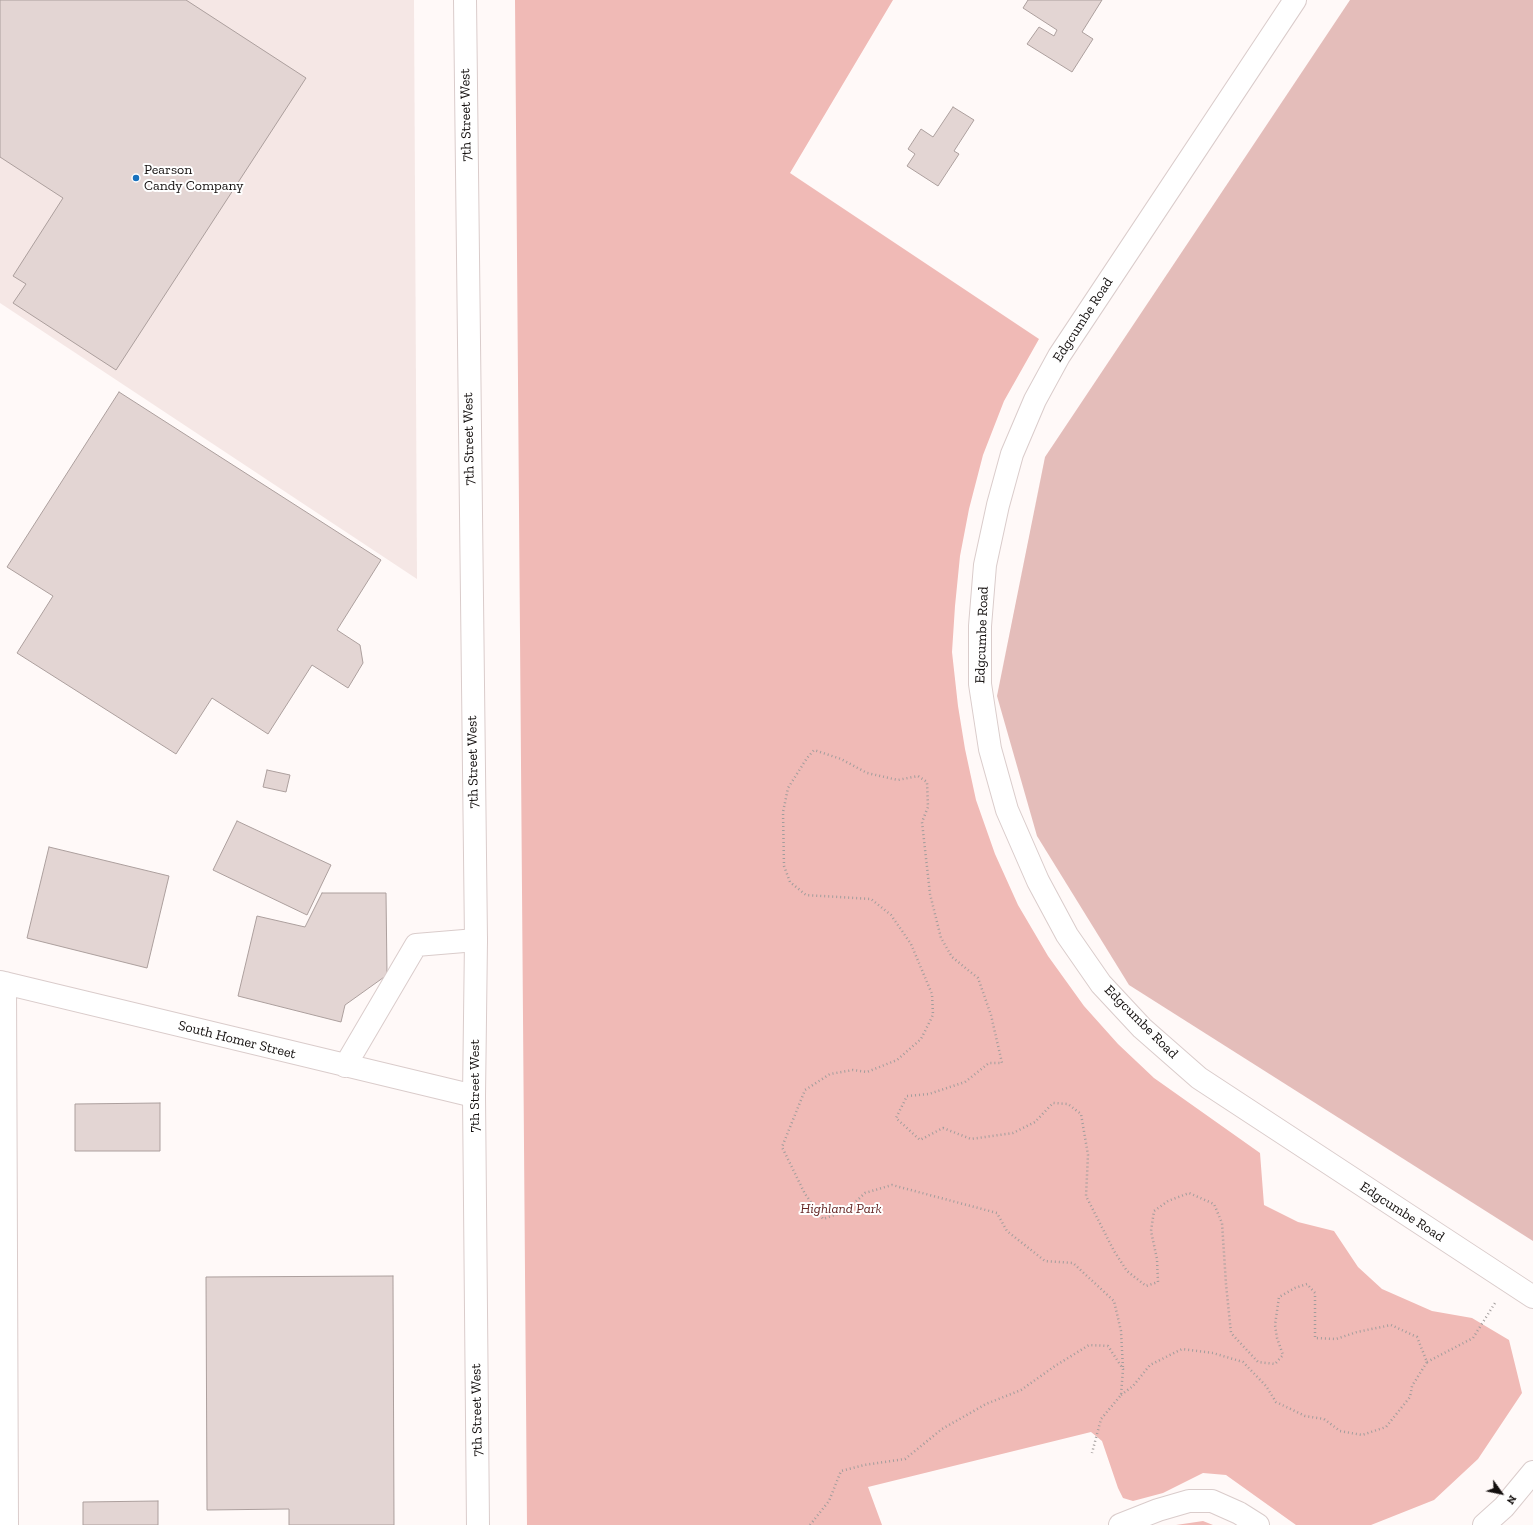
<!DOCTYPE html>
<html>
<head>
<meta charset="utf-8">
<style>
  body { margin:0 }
  #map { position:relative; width:1533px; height:1525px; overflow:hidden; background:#fff9f8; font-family:"Zilla Slab",serif }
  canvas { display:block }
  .north { position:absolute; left:1481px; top:1473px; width:40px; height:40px; -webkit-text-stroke:3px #fff; paint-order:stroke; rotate:123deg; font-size:11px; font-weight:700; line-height:16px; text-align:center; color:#130f0e }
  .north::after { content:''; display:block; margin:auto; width:14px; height:18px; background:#130f0e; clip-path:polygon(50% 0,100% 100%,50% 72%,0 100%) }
</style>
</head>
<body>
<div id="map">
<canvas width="1533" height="1525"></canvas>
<div class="north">N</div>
</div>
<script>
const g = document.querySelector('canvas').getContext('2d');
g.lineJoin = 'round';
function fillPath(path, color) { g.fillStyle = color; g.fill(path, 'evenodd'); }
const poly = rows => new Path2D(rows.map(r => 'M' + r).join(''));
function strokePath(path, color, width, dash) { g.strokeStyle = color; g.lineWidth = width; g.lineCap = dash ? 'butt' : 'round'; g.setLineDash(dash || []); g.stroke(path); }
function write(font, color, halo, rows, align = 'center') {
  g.font = font + ' "Zilla Slab",serif'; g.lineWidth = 4; g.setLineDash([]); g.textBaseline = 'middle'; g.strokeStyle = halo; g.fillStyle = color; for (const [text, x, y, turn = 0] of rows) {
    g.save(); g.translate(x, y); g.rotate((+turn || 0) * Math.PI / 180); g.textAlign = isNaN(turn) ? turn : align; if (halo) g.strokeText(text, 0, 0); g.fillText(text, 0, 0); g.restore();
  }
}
const built = poly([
  [0,0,414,0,417,579,0,303]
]);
const green = poly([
  [1350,0,1533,0,1533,1241,1129,985,1037,836,997,696,1045,457]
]);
const forest = poly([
  [515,0,893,0,790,173,1039,339,1004,401,983,455,969,509,960,556,955,606,952,652,958,706,965,749,976,800,995,854,1018,905,1048,956,1084,1006,1118,1044,1154,1078,1260,1153,1264,1205,1298,1222,1334,1231,1358,1267,1382,1289,1432,1311,1472,1318,1509,1340,1522,1393,1478,1459,1434,1500,1371,1525,1296,1525,1226,1475,1203,1473,1163,1493,1133,1501,1123,1498,1118,1488,1102,1441,1091,1432,868,1487,882,1525,527,1525],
  [1203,1521,1213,1525,1176,1525]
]);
const building = poly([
  [0,0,186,0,306,78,116,370,13,303,26,284,13,276,63,198,0,157,0,0],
  [1028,0,1102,0,1082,32,1093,39,1072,72,1027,44,1039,27,1054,36,1057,30,1023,8,1028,0],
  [953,107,974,120,954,151,959,154,938,186,907,166,915,154,908,149,921,129,933,137,953,107],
  [119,392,381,560,337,630,360,645,363,663,348,688,312,665,268,734,212,698,176,754,17,653,53,596,7,567,119,392],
  [267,770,290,775,286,792,263,787,267,770],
  [237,821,331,865,307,915,213,870,237,821],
  [49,847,169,876,147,968,27,938,49,847],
  [322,893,386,893,387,975,345,1005,341,1022,238,996,257,916,305,927,322,893],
  [160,1103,160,1151,75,1151,75,1104,160,1103],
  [393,1276,394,1525,289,1525,289,1509,207,1510,206,1277,393,1276],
  [158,1501,158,1525,83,1525,83,1502,158,1501]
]);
const path = poly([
  [1427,1362,1473,1338,1495,1303],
  [1121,1395,1133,1386,1150,1365,1182,1349,1213,1353,1243,1362,1266,1386,1276,1402,1305,1416,1324,1419,1340,1431,1362,1435,1386,1427,1410,1397,1412,1386,1427,1362,1417,1337,1391,1325,1357,1332,1336,1339,1315,1338,1315,1293,1307,1284,1295,1288,1279,1297,1275,1325,1277,1338,1283,1355,1275,1364,1258,1362,1231,1333,1226,1284,1222,1223,1214,1204,1189,1193,1168,1201,1154,1211,1151,1231,1157,1259,1158,1282,1146,1286,1127,1271,1114,1251,1086,1196,1088,1155,1081,1114,1068,1104,1053,1103,1035,1122,1013,1133,971,1139,943,1128,920,1140,896,1118,907,1096,929,1094,965,1082,989,1063,1002,1063,991,1015,978,978,952,957,941,938,930,894,922,822,928,807,927,782,918,776,898,780,867,773,841,759,814,750,807,758,788,788,783,812,784,866,790,882,806,895,871,899,891,915,911,944,932,994,933,1015,921,1039,897,1060,867,1072,853,1070,830,1074,805,1090,782,1147,805,1194,823,1219,846,1211,865,1193,892,1185,997,1213,1007,1231,1045,1261,1073,1263,1114,1301,1121,1331,1123,1369],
  [810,1525,829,1501,841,1471,864,1465,905,1459,942,1429,986,1404,1021,1390,1055,1366,1089,1345,1108,1346,1123,1369,1121,1395,1101,1419,1092,1453]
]);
const minor = poly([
  [1295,0,1059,356,1035,400,1012,454,998,505,985,565,980,626,980,684,990,749,1007,810,1038,881,1067,935,1101,984,1142,1028,1199,1078,1533,1297],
  [0,982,474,1096],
  [5,983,7,1525],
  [345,1066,416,945,476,940],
  [1120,1525,1158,1510,1189,1501,1212,1501,1239,1513,1258,1525],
  [1484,1525,1504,1507,1533,1472]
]);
const major = poly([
  [465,0,476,940,474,1096,478,1525]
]);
const markers = [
  [136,178,4,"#1871be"]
];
const streetNames = [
  ["7th Street West",466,115,-91],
  ["Edgcumbe Road",1083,320,-57],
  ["7th Street West",469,439,-91],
  ["Edgcumbe Road",982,635,-88],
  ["7th Street West",473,762,-91],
  ["Edgcumbe Road",1141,1022,45],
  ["South Homer Street",237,1040,14],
  ["7th Street West",475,1086,-90],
  ["Edgcumbe Road",1402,1212,33],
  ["7th Street West",477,1410,-91]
];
const poiNames = [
  ["Pearson",144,170],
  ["Candy Company",144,186]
];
const parkNames = [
  ["Highland Park",841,1209]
];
fillPath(built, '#f5e7e5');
fillPath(green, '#e4bdba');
fillPath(forest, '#f0bab6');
fillPath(building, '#e3d5d3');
strokePath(building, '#ac9f9d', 1);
strokePath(minor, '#dacccb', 24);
strokePath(major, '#dacccb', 24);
strokePath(path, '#a29d9c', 2.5, [1, 3]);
strokePath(minor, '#fff', 22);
strokePath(major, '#fff', 22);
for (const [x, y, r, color] of markers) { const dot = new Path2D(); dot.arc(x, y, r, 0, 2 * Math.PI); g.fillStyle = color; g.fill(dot); strokePath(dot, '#fff', 1.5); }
write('14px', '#130f0e', '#fff', streetNames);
write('14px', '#130f0e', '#fff', poiNames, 'left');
write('italic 14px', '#652624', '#fff', parkNames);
</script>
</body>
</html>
